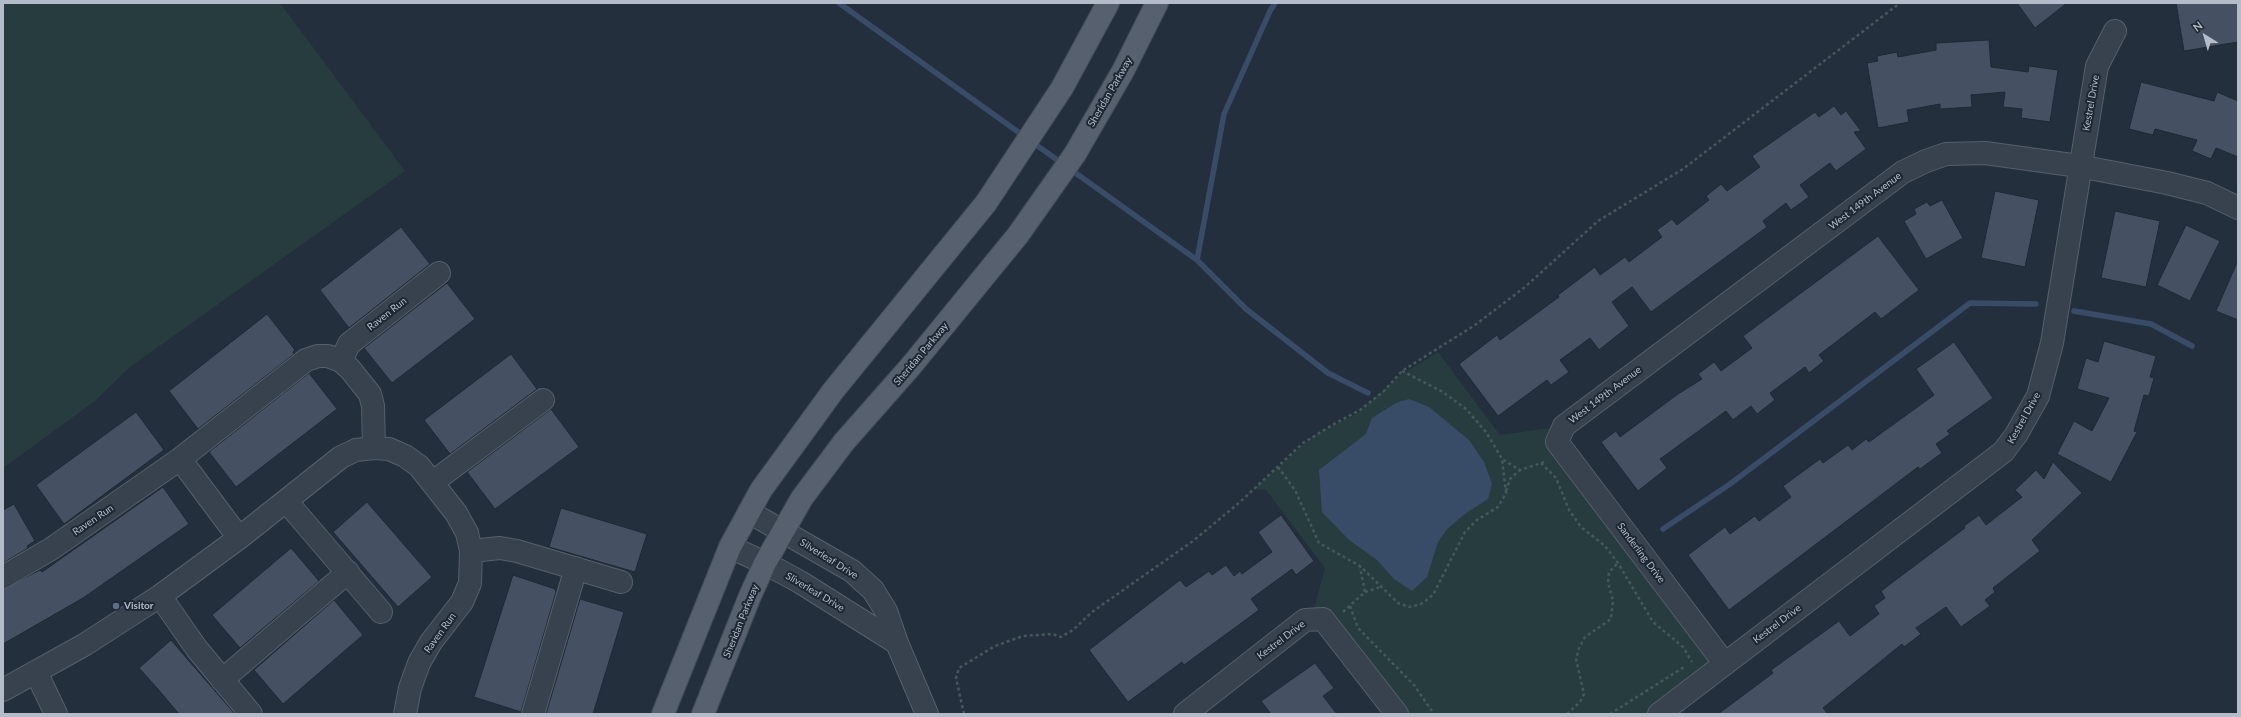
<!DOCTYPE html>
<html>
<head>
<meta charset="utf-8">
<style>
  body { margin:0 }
  #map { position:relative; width:2241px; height:717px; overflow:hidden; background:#242f3e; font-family:Lato,sans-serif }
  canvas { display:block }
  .frame { position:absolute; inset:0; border:4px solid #b4bcc9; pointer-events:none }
  .north { position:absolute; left:2185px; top:16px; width:40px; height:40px; -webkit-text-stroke:3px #1d2633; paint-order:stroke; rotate:323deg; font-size:11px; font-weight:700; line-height:16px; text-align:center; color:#b4bcc9 }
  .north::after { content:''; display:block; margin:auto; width:14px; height:18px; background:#b4bcc9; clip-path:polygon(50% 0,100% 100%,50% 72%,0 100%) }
</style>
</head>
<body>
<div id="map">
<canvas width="2241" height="717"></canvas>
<div class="frame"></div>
<div class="north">N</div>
</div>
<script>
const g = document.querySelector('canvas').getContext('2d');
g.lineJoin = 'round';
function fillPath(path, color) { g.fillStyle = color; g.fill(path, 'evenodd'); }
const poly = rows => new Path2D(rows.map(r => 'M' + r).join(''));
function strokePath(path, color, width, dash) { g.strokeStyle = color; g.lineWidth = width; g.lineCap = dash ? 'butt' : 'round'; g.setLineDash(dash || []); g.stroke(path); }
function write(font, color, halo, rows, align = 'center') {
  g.font = font + ' Lato,sans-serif'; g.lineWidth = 4; g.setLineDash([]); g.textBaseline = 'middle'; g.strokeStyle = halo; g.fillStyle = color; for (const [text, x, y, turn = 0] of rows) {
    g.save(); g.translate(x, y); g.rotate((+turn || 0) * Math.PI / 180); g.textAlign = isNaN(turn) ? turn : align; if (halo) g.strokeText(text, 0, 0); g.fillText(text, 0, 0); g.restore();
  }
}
const green = poly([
  [3,3,280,3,405,171,130,367,95,401,3,468],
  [1438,352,1500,435,1564,426,1557,442,1725,664,1658,714,1397,714,1311,620,1325,568,1266,490,1254,489,1312,437,1359,412,1399,376]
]);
const water = poly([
  [1409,399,1429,407,1469,440,1484,462,1492,484,1488,499,1466,513,1447,529,1438,542,1427,577,1412,591,1394,579,1377,560,1349,540,1322,512,1319,470,1366,434,1372,418,1396,403]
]);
const stream = poly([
  [839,3,1025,137],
  [1275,3,1270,11,1224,114,1197,260,1246,309,1328,373,1368,393],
  [1032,142,1063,164],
  [1070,169,1197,260],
  [2074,311,2151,324,2192,346],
  [1663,529,1730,484,1970,303,2036,304]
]);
const building = poly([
  [2017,3,2067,3,2035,28,2017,3],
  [2176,3,2238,3,2238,42,2184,51,2176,3],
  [1989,40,1991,67,2028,72,2029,66,2058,70,2050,122,2021,118,2022,109,2003,107,2005,92,1971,95,1972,107,1940,109,1940,104,1907,110,1909,122,1878,128,1867,63,1878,61,1877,56,1897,52,1898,57,1936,50,1936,43,1989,40],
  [2141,82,2214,101,2217,92,2238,101,2238,157,2216,148,2211,159,2192,151,2197,140,2155,129,2153,135,2129,129,2141,82],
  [1834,106,1841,115,1846,111,1861,131,1854,132,1866,149,1836,171,1830,163,1800,185,1809,197,1791,210,1786,203,1763,221,1767,227,1651,312,1632,287,1612,302,1629,326,1599,350,1590,338,1560,360,1569,372,1551,385,1547,380,1498,416,1459,364,1497,335,1500,340,1559,297,1558,295,1595,267,1600,275,1625,257,1629,262,1662,237,1657,230,1672,219,1677,225,1709,200,1706,196,1721,184,1727,191,1760,167,1752,156,1815,112,1819,117,1834,106],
  [1995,191,2039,200,2025,267,1981,258,1995,191],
  [1942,200,1963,238,1926,259,1904,221,1916,214,1914,209,1927,202,1930,206,1942,200],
  [2115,211,2160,221,2146,287,2101,278,2115,211],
  [2186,225,2220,241,2190,301,2157,285,2186,225],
  [401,227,430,264,349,328,320,290,401,227],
  [1878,236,1919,290,1881,319,1875,312,1819,355,1824,361,1809,373,1805,367,1770,393,1775,400,1757,414,1751,406,1733,420,1726,411,1660,459,1667,468,1638,491,1601,442,1616,431,1620,437,1678,394,1702,379,1698,374,1714,362,1721,371,1752,348,1743,336,1878,236],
  [2238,260,2238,320,2216,311,2238,260],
  [447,283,475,319,392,383,364,348,447,283],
  [267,314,295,350,293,352,294,354,198,429,169,391,267,314],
  [2104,341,2156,356,2150,377,2154,378,2149,396,2144,395,2134,431,2137,432,2111,482,2057,454,2074,421,2092,431,2109,398,2077,389,2086,358,2098,362,2104,341],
  [1954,342,1993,398,1947,431,1950,434,1936,444,1942,453,1920,469,1918,467,1729,610,1688,555,1725,527,1730,534,1755,516,1759,521,1791,497,1783,486,1820,459,1823,463,1848,445,1852,450,1866,439,1869,442,1934,395,1916,369,1954,342],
  [511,354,537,389,450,454,424,420,511,354],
  [309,373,337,409,236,487,209,452,309,373],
  [551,409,579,447,495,509,467,472,551,409],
  [136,412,164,450,64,524,36,485,136,412],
  [2053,462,2082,493,2032,540,2040,551,1993,588,1995,592,1985,600,1990,606,1961,627,1946,607,1916,628,1921,634,1904,647,1902,644,1823,708,1828,714,1718,714,1773,673,1771,670,1839,621,1850,636,1879,614,1874,606,1885,598,1881,591,1965,528,1964,526,1979,515,1986,525,2022,497,2015,490,2036,470,2044,479,2053,462],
  [163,487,189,524,83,598,3,644,3,589,40,570,42,572,163,487],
  [367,502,432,577,398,607,333,532,367,502],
  [14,504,35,541,27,546,28,548,3,563,3,510,14,504],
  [561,508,647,534,635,572,549,547,561,508],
  [1281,515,1314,561,1296,575,1292,569,1251,599,1259,610,1184,665,1182,662,1128,702,1089,650,1180,580,1186,587,1209,571,1212,575,1226,565,1234,576,1240,571,1242,574,1272,552,1258,532,1281,515],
  [291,548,319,581,240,648,212,615,291,548],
  [513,575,555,589,556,592,521,712,474,697,513,575],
  [580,599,624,612,593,714,546,714,580,599],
  [334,600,363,635,283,704,254,670,334,600],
  [171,640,189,661,235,714,179,714,157,688,139,668,171,640],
  [1315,663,1334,688,1323,696,1337,714,1271,714,1261,701,1315,663]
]);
const path = poly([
  [1402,371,1443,392,1466,409,1486,432,1502,459,1520,470,1547,461],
  [1541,463,1556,478,1569,510,1581,527,1605,546,1618,563,1653,622,1683,647,1692,662],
  [1278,467,1295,490,1319,543,1360,566,1398,603,1409,607,1421,604,1433,595,1465,532,1477,520,1498,507,1506,493,1502,459],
  [1506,491,1510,479,1520,470],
  [1365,592,1381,587],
  [1350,606,1358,628,1414,685,1434,714],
  [1343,612,1365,592,1360,567],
  [964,714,956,678,959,668,995,646,1023,636,1053,634,1061,637,1073,630,1092,612,1193,541,1240,502,1303,443,1334,424,1360,410,1384,391,1402,371,1475,325,1525,287,1598,221,1683,169,1900,3],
  [1567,714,1580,702,1584,694,1576,659,1579,648,1585,637,1611,619,1613,600,1608,583,1609,572,1618,563],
  [1610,714,1684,667]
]);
const minor = poly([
  [341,361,349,344,439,273],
  [180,459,239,538],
  [433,482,543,400],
  [286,501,381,612],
  [749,512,852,571,873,590,886,611,897,643,927,714],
  [730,547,765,563,800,582,897,643],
  [471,551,500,548,517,551,621,582],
  [3,577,51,549,180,459,306,360,318,356,328,356,341,361,350,369,370,394,373,406,374,448],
  [160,596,197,649,251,714],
  [1725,664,1557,442,1564,426,1903,172,1926,161,1946,154,1985,153,2079,166,2167,183,2207,193,2238,208],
  [36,672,56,714],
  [222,680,348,572],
  [3,690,84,645,160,596,239,538,341,457,356,450,374,448,389,449,405,456,419,466,456,513,467,533,471,551,470,583,462,602,431,642,419,663,410,688,405,714],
  [533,714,576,568],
  [1185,714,1305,620,1323,619,1397,714],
  [1659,714,2003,452,2016,435,2038,396,2052,343,2097,66,2115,31]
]);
const major = poly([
  [663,714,730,547,761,490,833,391,986,203,1062,88,1108,3],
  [703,714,750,596,765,563,802,498,844,442,911,366,1018,235,1075,154,1123,71,1157,3]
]);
const markers = [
  [116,606,4,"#5c6f8a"]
];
const streetNames = [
  ["Sheridan Parkway",1110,92,-60],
  ["Kestrel Drive",2091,103,-80],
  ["West 149th Avenue",1865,201,-37],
  ["Raven Run",387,314,-38],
  ["Sheridan Parkway",921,354,-50],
  ["West 149th Avenue",1605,395,-37],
  ["Kestrel Drive",2024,418,-61],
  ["Raven Run",93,520,-34],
  ["Sanderling Drive",1641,553,53],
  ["Silverleaf Drive",829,559,32],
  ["Sliverleaf Drive",815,592,31],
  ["Sheridan Parkway",741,621,-68],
  ["Kestrel Drive",1777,624,-37],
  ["Raven Run",440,633,-54],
  ["Kestrel Drive",1281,640,-37]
];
const poiNames = [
  ["Visitor",124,606]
];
fillPath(green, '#263c3f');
fillPath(water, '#394c67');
strokePath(stream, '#394c67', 5.5);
fillPath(building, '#455162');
strokePath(building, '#1f2835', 1);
strokePath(minor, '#565f6c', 24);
strokePath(major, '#414a57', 24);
strokePath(path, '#44595c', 2.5, [3, 3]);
strokePath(minor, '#38414e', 22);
strokePath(major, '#56606e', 22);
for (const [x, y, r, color] of markers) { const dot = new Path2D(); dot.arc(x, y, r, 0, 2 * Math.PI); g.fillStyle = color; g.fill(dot); strokePath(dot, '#1d2633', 1.5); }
write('10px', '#b4bcc9', '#1d2633', streetNames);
write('bold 10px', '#b4bcc9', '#1d2633', poiNames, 'left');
</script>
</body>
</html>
